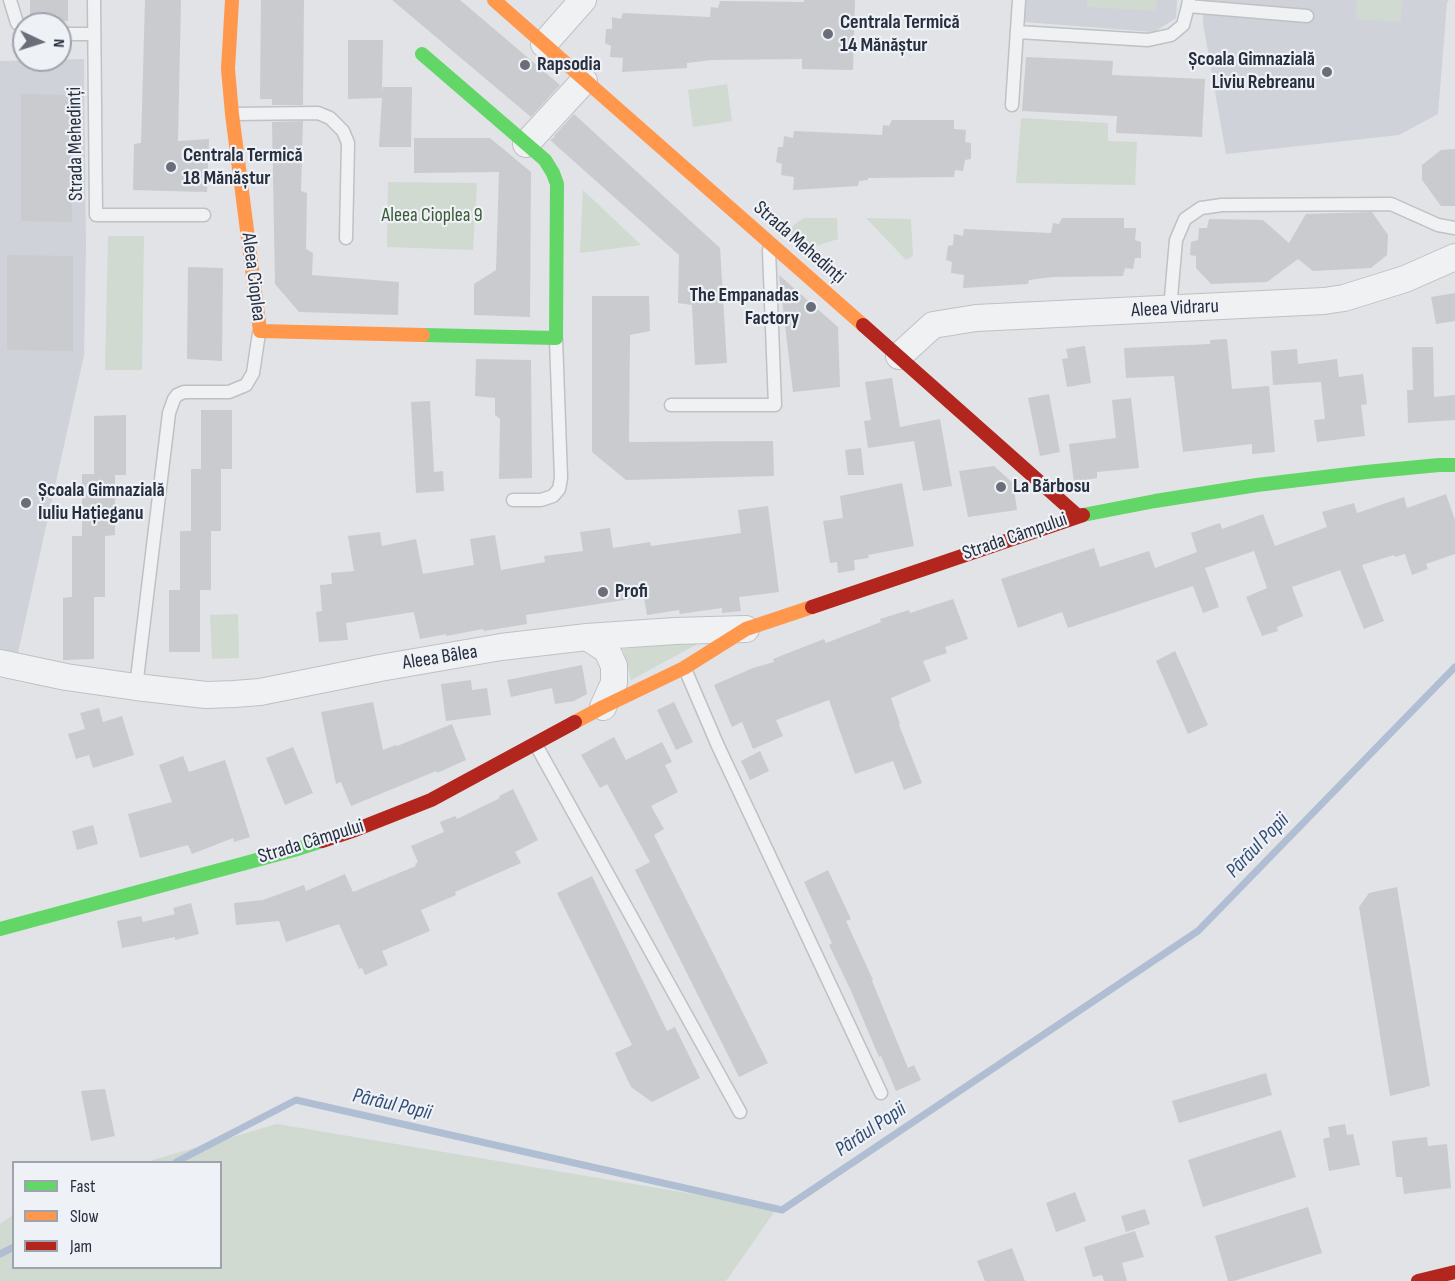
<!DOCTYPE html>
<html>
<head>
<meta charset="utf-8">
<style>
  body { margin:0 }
  #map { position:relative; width:1455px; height:1281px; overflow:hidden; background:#e1e3e6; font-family:"Sofia Sans Condensed",sans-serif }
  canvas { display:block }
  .legend { position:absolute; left:12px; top:1161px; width:210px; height:108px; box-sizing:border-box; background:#eef1f6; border:2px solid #9fa3ad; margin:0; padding:8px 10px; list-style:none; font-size:18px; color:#282f3f }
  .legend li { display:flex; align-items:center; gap:12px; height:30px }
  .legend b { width:30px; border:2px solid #9fa3ad }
  .north { position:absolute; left:12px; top:12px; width:60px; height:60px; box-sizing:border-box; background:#eef1f6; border:2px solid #9fa3ad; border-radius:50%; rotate:94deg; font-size:16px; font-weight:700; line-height:24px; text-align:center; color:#282f3f }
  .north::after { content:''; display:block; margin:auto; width:21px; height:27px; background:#696e79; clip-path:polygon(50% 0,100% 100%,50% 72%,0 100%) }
</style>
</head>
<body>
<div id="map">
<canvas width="1455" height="1281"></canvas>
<ul class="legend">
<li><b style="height:8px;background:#63d668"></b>Fast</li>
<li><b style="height:8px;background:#ff974d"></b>Slow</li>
<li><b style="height:8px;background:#b3261e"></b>Jam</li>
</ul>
<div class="north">N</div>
</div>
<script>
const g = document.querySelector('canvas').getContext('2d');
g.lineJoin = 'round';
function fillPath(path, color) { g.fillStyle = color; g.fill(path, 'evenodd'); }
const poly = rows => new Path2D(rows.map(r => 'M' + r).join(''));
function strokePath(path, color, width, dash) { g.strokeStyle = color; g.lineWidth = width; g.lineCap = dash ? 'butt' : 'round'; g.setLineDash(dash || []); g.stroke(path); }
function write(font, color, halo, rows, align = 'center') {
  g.font = font + ' "Sofia Sans Condensed",sans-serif'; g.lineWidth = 4.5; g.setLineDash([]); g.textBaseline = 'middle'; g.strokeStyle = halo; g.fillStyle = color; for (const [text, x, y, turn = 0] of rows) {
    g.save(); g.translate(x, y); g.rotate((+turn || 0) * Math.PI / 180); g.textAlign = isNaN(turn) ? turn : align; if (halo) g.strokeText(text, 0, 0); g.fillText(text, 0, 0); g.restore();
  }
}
const built = poly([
  [1025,0,1177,0,1176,18,1154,32,1024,22],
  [1204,0,1449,0,1447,3,1438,114,1399,135,1226,154,1203,23],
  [84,59,86,246,84,355,18,653,0,650,0,61]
]);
const green = poly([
  [1087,0,1157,0,1156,11,1087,7],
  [1357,0,1402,0,1401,22,1356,19],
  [727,84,732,121,693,127,688,90],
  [1021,118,1108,123,1108,141,1137,142,1135,185,1016,183],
  [388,182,477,183,473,250,387,247],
  [583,190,641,245,580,253],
  [804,218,837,218,838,239,803,250,785,231],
  [866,218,911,219,913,256,906,260],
  [108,236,144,236,142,370,105,370],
  [238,614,239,658,212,659,210,615],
  [703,641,631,680,623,649],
  [277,1124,777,1208,726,1281,0,1281,0,1224,13,1215,14,1268,220,1268,220,1162,146,1162]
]);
const stream = poly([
  [176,1162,296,1100,782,1210,1198,931,1455,667],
  [0,1254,14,1247]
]);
const building = poly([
  [30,0,68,0,68,21,30,21],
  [145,0,181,0,178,141,209,139,207,192,133,190,134,144,141,143],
  [261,0,304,0,303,105,272,105,272,99,260,99],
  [392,0,460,0,560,85,531,117],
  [804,0,855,0,853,70,802,69,802,59,712,60,687,63,687,68,622,72,623,58,610,57,611,46,605,43,606,29,612,29,612,17,621,19,623,13,710,17,711,7,718,8,720,1,804,2],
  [348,40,383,40,382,92,383,87,412,87,411,147,379,147,382,98,348,99],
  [1026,57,1113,61,1112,75,1205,79,1202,137,1116,133,1117,116,1022,111],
  [21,94,72,95,72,222,21,221],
  [574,114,720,248,727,363,695,365,692,305,678,303,679,255,550,140,555,137,554,136],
  [892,120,954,120,954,129,966,130,965,142,971,143,971,159,965,160,963,171,955,170,954,177,868,178,868,180,859,181,858,186,793,190,794,177,781,175,782,164,776,162,778,147,783,147,784,136,793,138,794,131,882,135,883,125,889,126],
  [303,121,301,191,307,193,306,249,313,253,312,275,399,282,398,315,299,312,275,284,272,122],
  [414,138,490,138,531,172,530,317,474,315,474,284,496,270,499,172,414,173],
  [1455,149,1455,206,1441,206,1422,180,1422,165,1441,150],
  [1372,212,1388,235,1387,255,1371,268,1313,271,1298,259,1267,282,1211,284,1196,268,1196,256,1190,255,1191,242,1198,240,1199,228,1207,228,1209,219,1263,220,1289,243,1306,214],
  [1062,218,1124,218,1124,228,1136,228,1135,240,1141,242,1141,258,1135,258,1133,269,1125,268,1123,276,1053,277,1029,280,1028,284,963,288,964,275,951,273,952,262,946,260,948,246,953,245,954,234,963,236,964,229,1051,233,1053,223,1059,224],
  [7,255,73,256,73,351,7,350],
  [188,267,223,268,222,361,187,359],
  [779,275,838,327,840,387,793,392],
  [1455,293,1455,321,1436,324,1431,297],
  [592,296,649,296,650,331,630,335,629,442,773,441,774,476,626,480,592,452],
  [1227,339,1232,389,1269,386,1275,452,1252,454,1252,444,1183,452,1174,376,1126,378,1124,348,1210,344,1210,340],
  [1085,346,1091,383,1067,387,1062,359,1068,358,1066,349],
  [1412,347,1433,347,1434,397,1455,395,1455,420,1408,423,1407,390,1413,390],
  [1297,349,1298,364,1337,359,1339,377,1363,374,1367,404,1361,405,1365,436,1317,442,1314,420,1325,419,1321,382,1273,385,1271,351],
  [476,359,531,360,532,478,499,479,500,419,495,415,495,398,475,396],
  [892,378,900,427,940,419,952,486,923,491,914,441,868,448,864,421,871,420,865,382],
  [1049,394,1060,452,1040,456,1028,398],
  [1131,398,1139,468,1097,472,1097,478,1074,482,1069,444,1116,438,1112,400],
  [430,401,434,472,443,471,444,491,416,493,411,402],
  [201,410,232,410,232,469,221,469,221,531,211,531,211,590,200,590,200,652,169,652,169,590,180,590,180,531,191,531,191,469,201,469],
  [126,415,126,475,115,475,115,535,105,536,105,597,94,597,94,659,63,660,63,598,72,597,72,536,82,536,82,474,94,474,94,416],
  [861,448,864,475,848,475,845,450],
  [994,466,1013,483,1017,510,968,517,959,471],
  [902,483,914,546,868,555,869,558,854,560,855,570,838,573,837,562,830,563,823,521,843,518,840,496],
  [1446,494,1455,520,1455,554,1426,564,1428,569,1412,575,1405,554,1395,557,1394,555,1362,565,1384,621,1364,629,1340,570,1292,587,1303,616,1277,627,1278,631,1262,636,1246,597,1267,588,1254,551,1205,568,1219,607,1203,613,1193,586,1068,628,1062,612,1018,628,1001,579,1094,548,1100,567,1149,551,1155,568,1197,552,1191,533,1220,523,1222,529,1263,514,1275,546,1327,527,1322,512,1354,503,1357,513,1404,497,1407,508],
  [768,506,779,592,739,597,741,611,722,613,722,608,680,614,679,610,647,615,644,597,526,615,527,624,484,631,483,629,446,636,446,634,420,639,414,613,413,612,346,623,348,640,319,642,316,612,322,611,320,585,332,584,331,573,354,571,348,536,380,532,382,546,416,539,423,574,474,565,470,539,495,535,501,570,545,562,544,556,583,551,580,532,610,528,613,548,650,542,651,546,741,533,738,510],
  [953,599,968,639,945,647,947,653,923,661,931,681,891,698,900,724,899,725,922,783,904,790,893,761,855,774,829,700,776,720,783,736,753,749,742,722,732,727,714,685,753,668,774,662,773,659,824,639,826,643,881,622,880,619,909,610,910,613],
  [1175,651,1208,725,1188,734,1156,661],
  [582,665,587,694,574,701,555,704,552,688,511,697,507,680],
  [471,680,472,690,487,688,491,715,446,721,441,684],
  [373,702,383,750,396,745,397,746,452,724,466,760,437,773,436,771,351,806,341,782,336,784,321,712],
  [674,702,693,742,676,750,657,710],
  [99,708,103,722,122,716,134,755,93,768,89,755,76,759,68,734,85,729,80,713],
  [614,737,626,760,662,742,672,762,665,765,678,792,651,806,664,829,654,835,768,1063,739,1077,635,870,650,862,607,784,600,788,581,755],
  [293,747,313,793,285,805,266,758],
  [760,751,769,771,750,780,741,761],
  [183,756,189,772,225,760,250,837,234,842,233,838,192,854,188,845,140,858,128,814,172,802,159,765],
  [513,789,538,840,515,852,521,863,455,892,456,895,421,910,430,931,382,951,388,965,365,975,362,968,359,969,339,924,286,942,279,921,236,925,234,903,263,900,304,885,306,891,345,874,353,892,416,866,415,864,418,862,411,846,444,832,440,822,455,816,457,819,500,798,499,796],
  [93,825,98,844,77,850,72,831],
  [828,870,851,919,846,921,873,980,872,981,908,1068,914,1065,921,1080,896,1091,881,1056,879,1057,851,991,829,945,832,943,804,882],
  [592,876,667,1031,675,1027,700,1078,652,1102,631,1087,615,1053,632,1045,557,893],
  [1397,887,1430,1086,1390,1096,1359,907,1369,893],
  [191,903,199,934,175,940,175,937,122,948,117,921,141,916,143,922,175,914,173,908],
  [1266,1073,1272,1095,1179,1123,1172,1101],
  [105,1089,115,1136,91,1141,81,1091],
  [1345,1124,1347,1135,1353,1134,1360,1165,1329,1171,1323,1139,1330,1137,1328,1127],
  [1281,1130,1296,1177,1203,1207,1188,1160],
  [1427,1137,1428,1146,1447,1144,1451,1188,1404,1194,1402,1177,1396,1177,1392,1141],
  [1075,1192,1086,1221,1056,1232,1046,1203],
  [1308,1207,1322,1253,1234,1281,1228,1281,1215,1236],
  [1145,1209,1150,1224,1126,1232,1121,1216],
  [1135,1231,1144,1257,1122,1263,1127,1281,1104,1281,1102,1275,1093,1277,1084,1247],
  [1012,1248,1025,1281,985,1281,977,1261]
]);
const lane = poly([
  [10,0,17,23,24,28],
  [94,0,96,215,204,215],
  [1188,6,1307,16],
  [1018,32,1148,40,1171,35,1183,25,1188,6,1189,0],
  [60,34,94,34],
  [1012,105,1019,0],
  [233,114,318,113,330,118,343,131,348,143,346,238],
  [1170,309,1176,240,1185,219,1201,208,1222,205,1391,204,1438,225,1455,228],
  [671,405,775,405,769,250],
  [513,500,541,500,553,496,559,489,561,478,556,339],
  [685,669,718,746,881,1093],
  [136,687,169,413,174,399,177,395,184,392,229,392,246,385,253,373,259,333],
  [536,745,740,1112]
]);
const street = poly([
  [544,44,583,0],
  [526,144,584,81],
  [899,356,933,325,976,318,1324,301,1344,298,1405,279,1455,257],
  [587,637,607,650,614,666,614,683,603,707],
  [0,663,66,677,136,687,206,695,234,694,260,692,380,668,501,647,587,637,675,631,746,629]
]);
const fast = poly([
  [422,54,545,160,553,173,557,184,556,338,423,335],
  [1083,515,1155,501,1257,485,1366,472,1439,465,1455,465],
  [0,929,294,850,322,841]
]);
const slow = poly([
  [232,0,228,69,232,114,260,331,423,335],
  [494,0,863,325],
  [575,722,603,707,684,668,746,629,812,607]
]);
const jam = poly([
  [863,325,1078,516],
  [812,607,1083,515],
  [322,841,355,830,431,800,575,722],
  [1418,1281,1455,1272]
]);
const markers = [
  [828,34,6,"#696e79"],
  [525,65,6,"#696e79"],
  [1327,72,6,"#696e79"],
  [171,167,6,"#696e79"],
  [811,307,6,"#696e79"],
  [1001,487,6,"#696e79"],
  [26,503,6,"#696e79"],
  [603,592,6,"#696e79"]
];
const poiNames = [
  ["Centrala Termică",840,23],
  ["14 Mănăștur",840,46],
  ["Școala Gimnazială",1315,60,"right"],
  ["Liviu Rebreanu",1315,83,"right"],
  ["Rapsodia",537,65],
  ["Centrala Termică",183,156],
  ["18 Mănăștur",183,179],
  ["The Empanadas",799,296,"right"],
  ["Factory",799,319,"right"],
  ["La Bărbosu",1013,487],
  ["Școala Gimnazială",38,491],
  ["Iuliu Hațieganu",38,514],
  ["Profi",615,592]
];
const streetNames = [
  ["Strada Mehedinți",76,144,-91],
  ["Strada Mehedinți",799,243,41],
  ["Aleea Cioplea",253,277,83],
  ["Aleea Vidraru",1175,309,-3],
  ["Strada Câmpului",1015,537,-19],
  ["Aleea Bâlea",440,658,-9],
  ["Strada Câmpului",311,842,-17]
];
const parkNames = [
  ["Aleea Cioplea 9",432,216]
];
const waterNames = [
  ["Pârâul Popii",1258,846,-46],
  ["Pârâul Popii",392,1105,13],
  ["Pârâul Popii",871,1130,-34]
];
fillPath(built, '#cfd2d9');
fillPath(green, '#d0dad1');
strokePath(stream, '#afbed2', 7);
fillPath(building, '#c9cbce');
strokePath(lane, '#bfc1c4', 15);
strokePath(street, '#bfc1c4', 28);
strokePath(lane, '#f0f1f2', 12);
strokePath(street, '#f0f1f2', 26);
strokePath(fast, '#63d668', 14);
strokePath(slow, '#ff974d', 14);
strokePath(jam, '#b3261e', 14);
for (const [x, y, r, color] of markers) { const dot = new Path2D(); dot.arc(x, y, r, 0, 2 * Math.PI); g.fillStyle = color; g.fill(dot); strokePath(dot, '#eef1f6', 2); }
write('bold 20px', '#282f3f', '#eef1f6', poiNames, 'left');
write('20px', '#282f3f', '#eef1f6', streetNames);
write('20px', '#3a5b35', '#eef1f6', parkNames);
write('italic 21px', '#324c73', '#eef1f6', waterNames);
</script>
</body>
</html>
